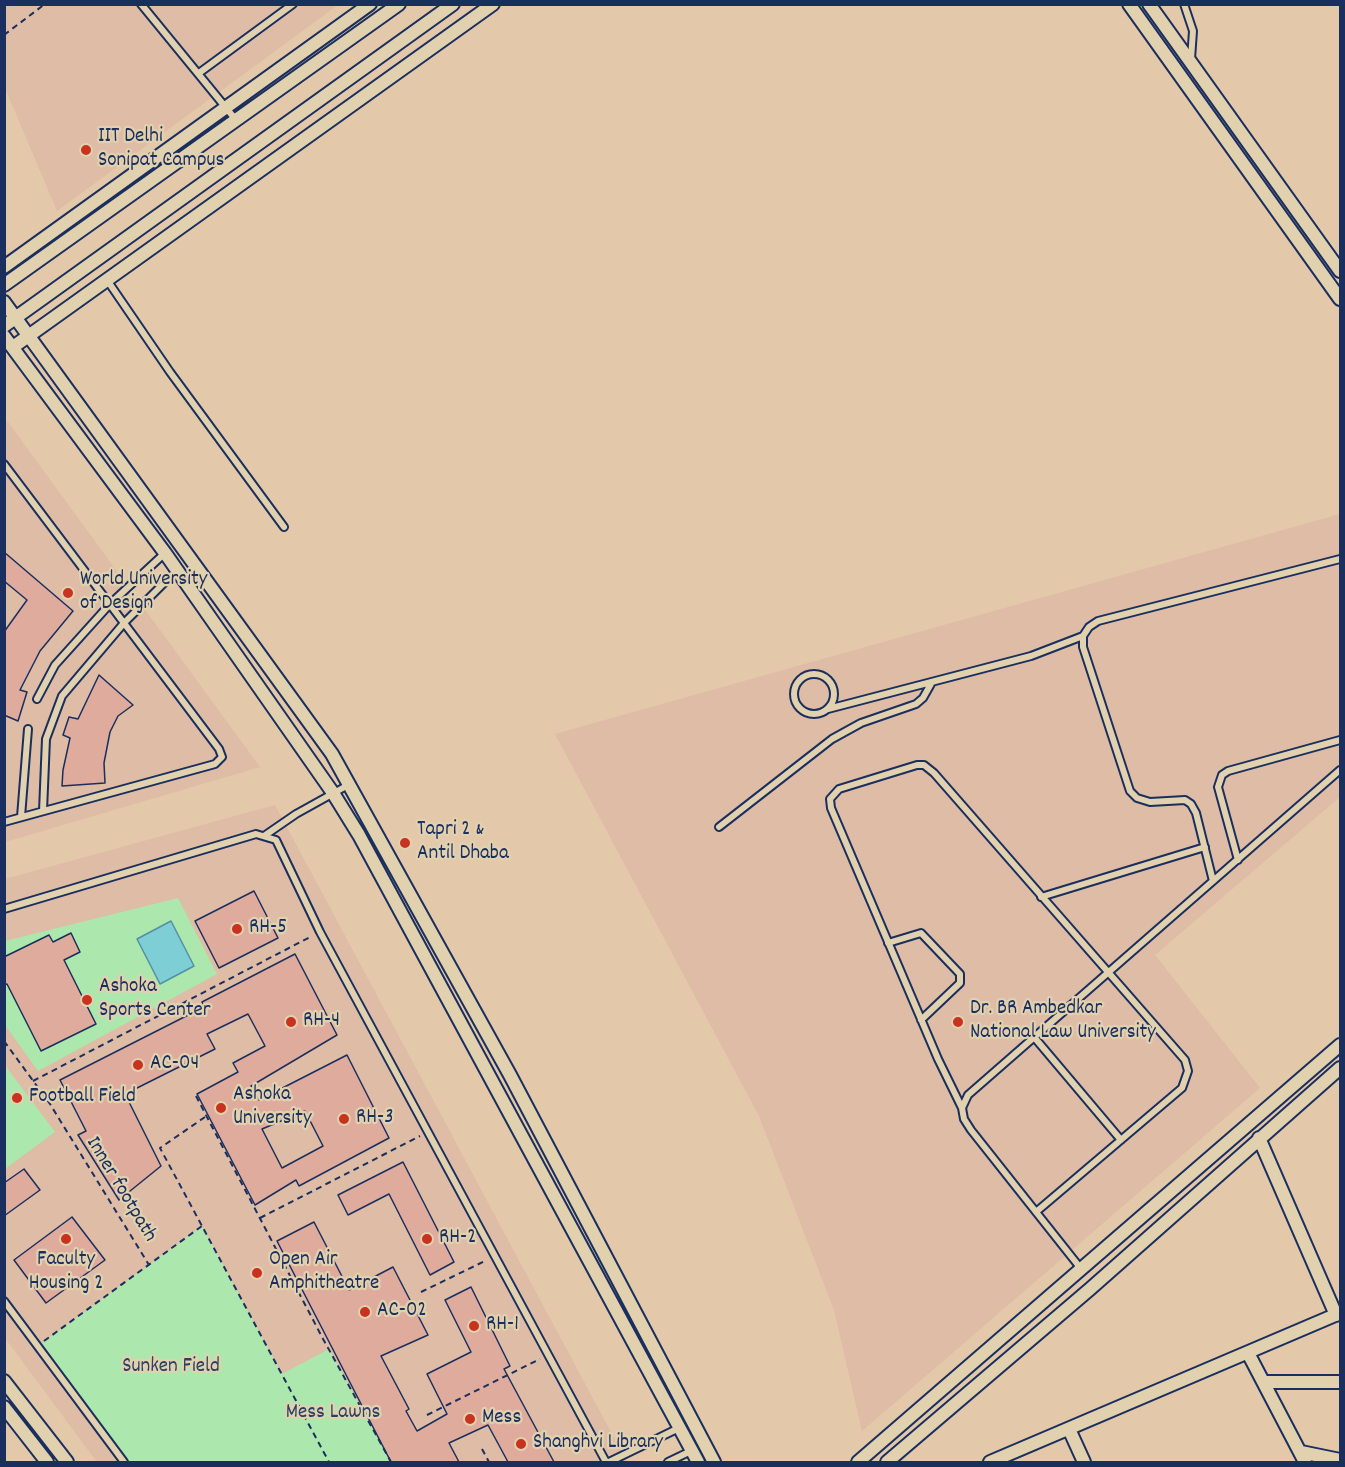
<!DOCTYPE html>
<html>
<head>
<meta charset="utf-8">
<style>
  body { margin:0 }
  #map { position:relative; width:1345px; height:1467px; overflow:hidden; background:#e4c8aa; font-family:Dekko,sans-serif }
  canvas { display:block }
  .frame { position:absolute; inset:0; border:6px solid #1b2f5e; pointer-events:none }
</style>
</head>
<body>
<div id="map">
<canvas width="1345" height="1467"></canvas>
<div class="frame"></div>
</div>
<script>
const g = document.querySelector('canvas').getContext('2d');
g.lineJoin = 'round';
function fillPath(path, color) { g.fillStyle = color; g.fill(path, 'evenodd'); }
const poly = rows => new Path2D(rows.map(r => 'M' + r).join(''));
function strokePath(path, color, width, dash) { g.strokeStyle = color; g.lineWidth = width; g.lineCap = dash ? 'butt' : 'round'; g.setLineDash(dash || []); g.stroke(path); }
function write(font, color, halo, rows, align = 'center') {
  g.font = font + ' Dekko,sans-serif'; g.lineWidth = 4.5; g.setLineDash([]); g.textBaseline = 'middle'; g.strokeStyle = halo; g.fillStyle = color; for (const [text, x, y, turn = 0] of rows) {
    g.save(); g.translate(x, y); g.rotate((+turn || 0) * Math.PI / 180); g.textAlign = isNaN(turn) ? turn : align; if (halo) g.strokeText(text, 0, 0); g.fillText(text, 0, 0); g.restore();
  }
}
const built = poly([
  [4,5,338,5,57,211,5,88],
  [5,418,260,767,5,842],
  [1340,514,1340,797,1155,955,1260,1088,862,1431,834,1310,759,1116,555,734],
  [275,805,627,1462,97,1462,5,1338,5,879]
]);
const green = poly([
  [178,898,217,974,38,1071,5,1025,5,941],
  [4,1064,55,1132,5,1169,4,1169],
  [202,1226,282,1374,329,1349,391,1462,124,1462,38,1346]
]);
const water = poly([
  [171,921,194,966,160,984,137,939,171,921]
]);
const building = poly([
  [4,552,73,611,40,651,20,690,27,692,18,721,4,715,4,632,27,600,4,581,4,552],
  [99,675,133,705,118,716,110,732,104,763,105,783,62,786,63,770,70,738,63,735,69,717,78,719,99,675],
  [254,891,278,938,219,968,195,921,254,891],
  [71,933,80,952,64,960,96,1024,41,1051,7,984,4,985,4,957,49,935,53,942,71,933],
  [295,954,337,1035,251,1086,259,1100,347,1055,389,1138,299,1186,296,1180,255,1205,197,1094,238,1072,233,1063,265,1046,248,1014,207,1034,215,1049,125,1094,161,1166,119,1200,78,1135,86,1131,60,1080,204,1007,202,1002,295,954],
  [305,1111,323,1146,282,1168,262,1129,305,1111],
  [403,1162,454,1262,430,1275,389,1194,348,1215,338,1195,403,1162],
  [24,1169,40,1190,4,1216,4,1183,24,1169],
  [72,1217,105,1260,46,1303,14,1260,72,1217],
  [314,1222,349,1290,393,1267,428,1335,381,1356,409,1409,406,1411,417,1431,447,1414,427,1374,471,1352,445,1300,471,1287,510,1366,504,1369,554,1462,508,1462,488,1425,449,1443,459,1462,391,1462,277,1241,314,1222]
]);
const path = poly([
  [4,35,45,4],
  [4,1041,50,1104,149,1265],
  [33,1081,312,936],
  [196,1096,322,1337,391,1462],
  [205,1117,160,1148,329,1462],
  [260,1218,420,1136],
  [421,1292,487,1260],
  [44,1341,202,1226],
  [427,1415,540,1359],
  [482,1449,489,1462]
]);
const lane = poly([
  [141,4,236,120],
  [1184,4,1193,31,1191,59],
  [199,73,293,4],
  [107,280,170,372,284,527],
  [4,464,219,749,222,757,215,764,4,822],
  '794 694a20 20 0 1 1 40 0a20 20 0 1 1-40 0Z',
  [37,699,55,665,110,604,165,553],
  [828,709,1031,656,1083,636],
  [43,811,46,739,62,696,124,623,177,570],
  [21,817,28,729],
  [719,827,832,739,861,723,916,704,923,698,932,682],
  [264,836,296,814,350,784],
  [1238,860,1218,787,1222,775,1228,771,1340,740],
  [1213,881,1196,813,1191,804,1185,800,1150,802,1137,798,1130,791,1083,647,1083,636,1089,627,1098,621,1340,559],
  [1041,897,1205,847],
  [4,909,256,834,276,840,320,932,606,1462],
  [888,943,921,933,960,974,960,983,921,1020],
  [1034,1037,1121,1140],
  [962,1108,938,1059,831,808,830,799,839,789,917,765,924,765,934,773,1185,1060,1188,1071,1182,1088,1036,1212],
  [1082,1270,971,1130,964,1119,962,1108,968,1095,1340,770],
  [4,1301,124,1462],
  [609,1462,679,1428],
  [668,1462,691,1451]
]);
const street = poly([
  [1129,4,1340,299],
  [1149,4,1340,271],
  [4,267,370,4],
  [4,285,399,4],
  [4,302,332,754,510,1075,714,1462],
  [4,326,453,4],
  [4,336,165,553,333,793,359,835,698,1462],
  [13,347,493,4],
  [1259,1138,1336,1315],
  [1248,1353,1305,1462],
  [4,1381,67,1462],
  [1264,1382,1340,1382],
  [4,1407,47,1462],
  [1069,1429,1084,1462],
  [1301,1452,1340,1460],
  [858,1462,1340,1045],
  [887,1462,1090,1289,1340,1068],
  [990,1462,1340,1313]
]);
const markers = [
  [86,150,6,"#c8321e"],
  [68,593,6,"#c8321e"],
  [405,843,6,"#c8321e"],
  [237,929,6,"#c8321e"],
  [87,1000,6,"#c8321e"],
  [291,1022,6,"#c8321e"],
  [958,1022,6,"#c8321e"],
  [138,1065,6,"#c8321e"],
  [17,1098,6,"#c8321e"],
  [221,1108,6,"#c8321e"],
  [344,1119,6,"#c8321e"],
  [66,1239,6,"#c8321e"],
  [427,1239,6,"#c8321e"],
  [257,1273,6,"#c8321e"],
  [365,1312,6,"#c8321e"],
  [474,1326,6,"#c8321e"],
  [470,1419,6,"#c8321e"],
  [521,1444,6,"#c8321e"]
];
const poiNames = [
  ["IIT Delhi",98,138],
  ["Sonipat Campus",98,162],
  ["World University",80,581],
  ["of Design",80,605],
  ["Tapri 2 &",417,831],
  ["Antil Dhaba",417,855],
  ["RH-5",249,929],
  ["Ashoka",99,988],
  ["Sports Center",99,1012],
  ["Dr. BR Ambedkar",970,1010],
  ["National Law University",970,1034],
  ["RH-4",303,1022],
  ["AC-04",150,1065],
  ["Ashoka",233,1096],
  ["University",233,1120],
  ["Football Field",29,1098],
  ["RH-3",356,1119],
  ["RH-2",439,1239],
  ["Faculty",66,1261,"center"],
  ["Housing 2",66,1285,"center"],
  ["Open Air",269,1261],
  ["Amphitheatre",269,1285],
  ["AC-02",377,1312],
  ["RH-1",486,1326],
  ["Mess",482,1419],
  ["Shanghvi Library",533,1444]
];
const streetNames = [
  ["Inner footpath",120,1190,59]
];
const parkNames = [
  ["Sunken Field",171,1368],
  ["Mess Lawns",333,1414]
];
fillPath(built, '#debca5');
fillPath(green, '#ace7ad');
fillPath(water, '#7ecfd5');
strokePath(water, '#568fa5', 1.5);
fillPath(building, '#deab9c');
strokePath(building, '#1b2f5e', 1.5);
strokePath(lane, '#1b2f5e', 10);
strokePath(street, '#1b2f5e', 16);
strokePath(path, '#1b2f5e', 2, [6, 4.5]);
strokePath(lane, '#e2d1ae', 6);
strokePath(street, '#e2d1ae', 12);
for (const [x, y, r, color] of markers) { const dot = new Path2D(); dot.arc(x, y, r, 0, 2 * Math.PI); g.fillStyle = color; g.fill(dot); strokePath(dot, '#e2d1ae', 2); }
write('21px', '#1b2f5e', '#e2d1ae', poiNames, 'left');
write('21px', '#1b2f5e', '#e2d1ae', streetNames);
write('21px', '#2a4166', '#e2d1ae', parkNames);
</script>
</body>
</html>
